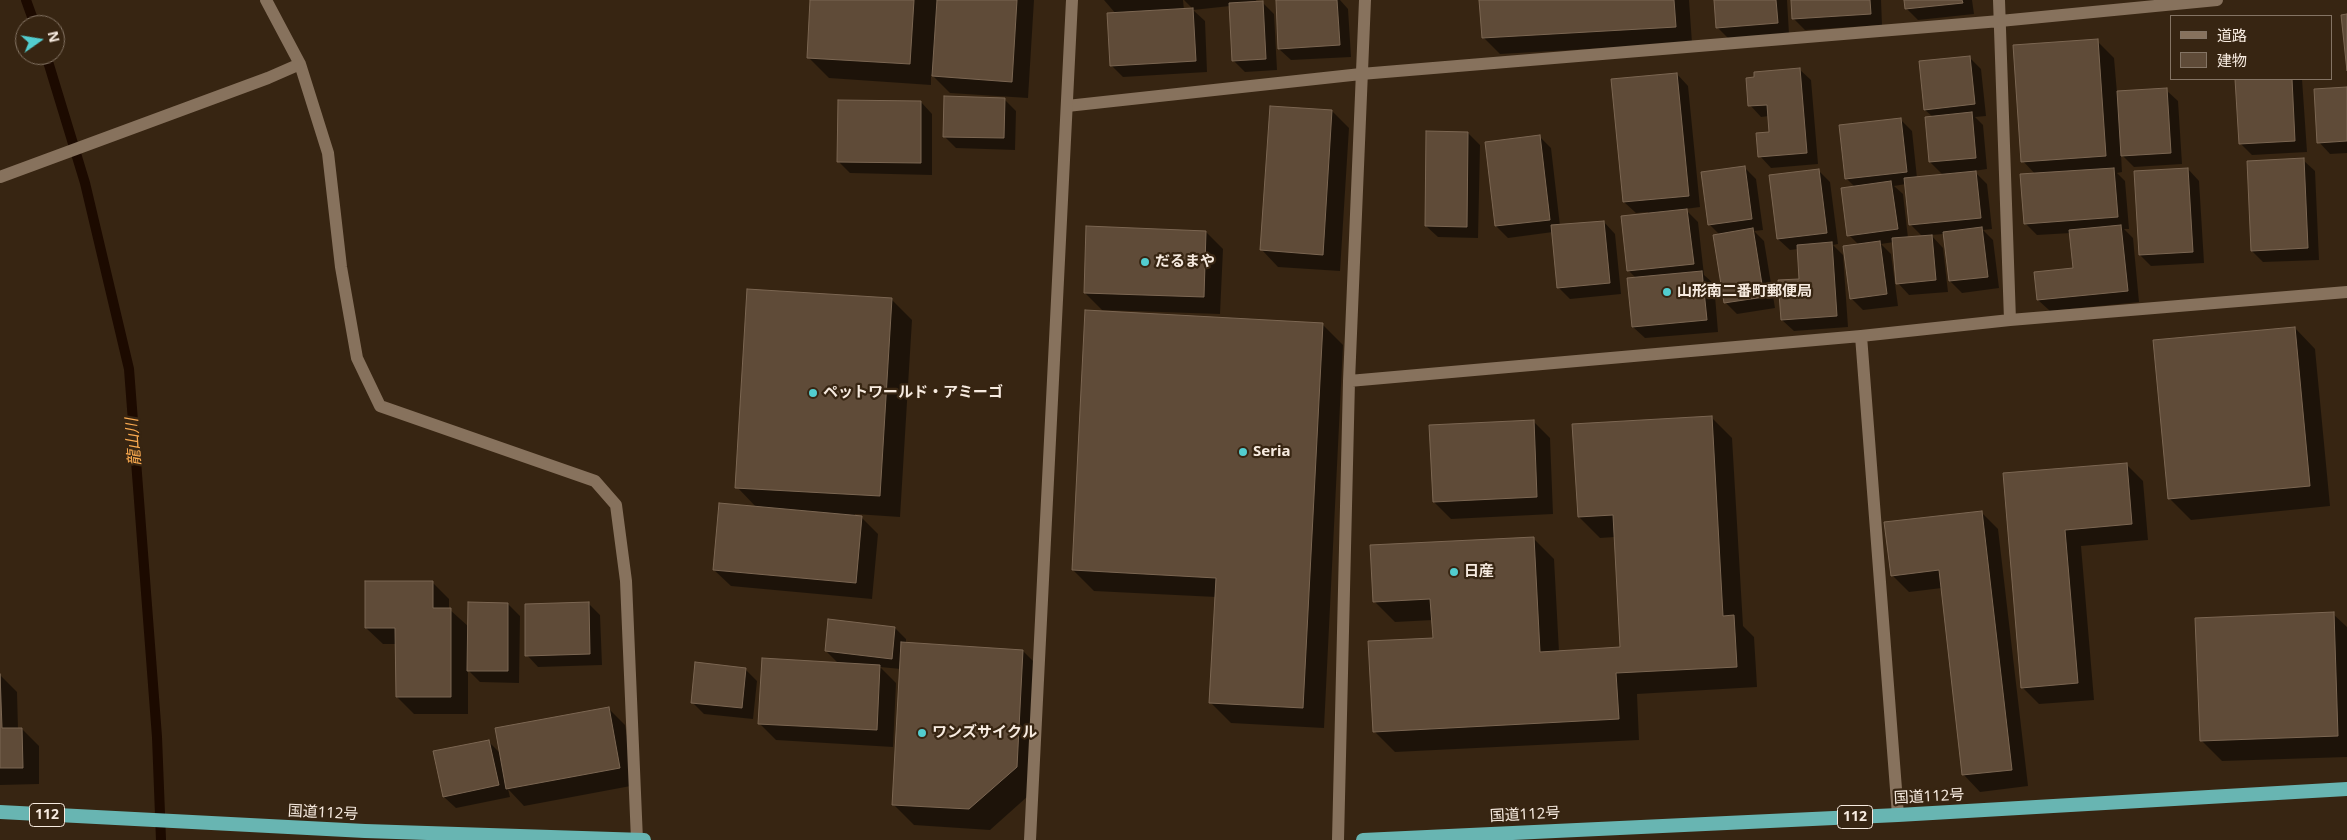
<!DOCTYPE html>
<html>
<head>
<meta charset="utf-8">
<style>
  body { margin:0 }
  #map { position:relative; width:2347px; height:840px; overflow:hidden; background:#372512; font-family:"Noto Sans","Noto Sans JP",sans-serif }
  canvas { display:block }
  .legend { position:absolute; left:2170px; top:15px; width:162px; height:65px; box-sizing:border-box; background:#372512; border:1px solid #847464; margin:0; padding:6px 9px; list-style:none; font-size:15px; color:#f7ebe0 }
  .legend li { display:flex; align-items:center; gap:10px; height:25px }
  .legend b { width:25px; border:1px solid #847464 }
  .north { position:absolute; left:15px; top:15px; width:50px; height:50px; box-sizing:border-box; background:#372512; border:1px solid #847464; border-radius:50%; rotate:77deg; font-size:14px; font-weight:700; line-height:20px; text-align:center; color:#f7ebe0 }
  .north::after { content:''; display:block; margin:auto; width:18px; height:22px; background:#52cdcf; clip-path:polygon(50% 0,100% 100%,50% 72%,0 100%) }
</style>
</head>
<body>
<div id="map">
<canvas width="2347" height="840"></canvas>
<ul class="legend">
<li><b style="height:6px;background:#87725d"></b>道路</li>
<li><b style="height:14px;background:#5f4b38"></b>建物</li>
</ul>
<div class="north">N</div>
</div>
<script>
const g = document.querySelector('canvas').getContext('2d');
g.lineJoin = 'round';
function fillPath(path, color) { g.fillStyle = color; g.fill(path, 'evenodd'); }
const poly = rows => new Path2D(rows.map(r => 'M' + r).join(''));
function strokePath(path, color, width, dash) { g.strokeStyle = color; g.lineWidth = width; g.lineCap = dash ? 'butt' : 'round'; g.setLineDash(dash || []); g.stroke(path); }
function write(font, color, halo, rows, align = 'center') {
  g.font = font + ' "Noto Sans","Noto Sans JP",sans-serif'; g.lineWidth = 4.5; g.setLineDash([]); g.textBaseline = 'middle'; g.strokeStyle = halo; g.fillStyle = color; for (const [text, x, y, turn = 0] of rows) {
    g.save(); g.translate(x, y); g.rotate((+turn || 0) * Math.PI / 180); g.textAlign = isNaN(turn) ? turn : align; if (halo) g.strokeText(text, 0, 0); g.fillText(text, 0, 0); g.restore();
  }
}
const shadow = poly([
  [811,0,1034,0,1028,98,950,93,931,74,931,85,829,78,808,57],
  [1104,0,1183,0,1184,10,1193,9,1184,0,1256,0,1257,3,1262,2,1274,14,1277,70,1245,72,1233,60,1230,6,1193,10,1205,21,1207,72,1123,77,1111,65,1116,14],
  [1277,0,1340,0,1348,9,1351,57,1291,60,1279,49],
  [1481,0,1689,0,1692,43,1500,54,1483,37],
  [1715,0,1787,0,1789,34,1729,39,1717,27],
  [1792,0,1881,0,1882,25,1805,30,1793,18],
  [1905,0,1972,0,1974,14,1918,20,1906,8],
  [2097,41,2114,58,2117,93,2166,90,2178,101,2182,164,2134,167,2121,154,2122,172,2117,173,2125,181,2129,229,2124,229,2133,238,2139,302,2050,311,2038,300,2074,270,2071,233,2037,235,2025,223,2036,175,2023,161],
  [1969,57,1981,69,1986,116,1975,117,1983,125,1987,169,1974,171,1987,184,1992,229,1983,230,1993,240,1999,288,1962,293,1950,281,1944,234,1931,235,1943,248,1948,292,1909,295,1898,283,1894,242,1881,244,1891,254,1898,306,1863,310,1851,298,1859,245,1849,235,1855,187,1846,178,1900,119,1912,131,1917,178,1944,176,1930,162,1933,117,1925,110],
  [1906,184,1911,225,1923,237,1908,238,1903,194,1894,186],
  [1799,69,1811,80,1818,164,1771,168,1760,156,1770,133,1769,116,1761,117,1750,105],
  [1677,74,1688,86,1700,207,1685,209,1698,222,1704,275,1714,284,1718,332,1645,338,1633,327,1636,278,1629,271,1648,212,1636,213,1624,202],
  [2237,79,2302,79,2307,152,2252,155,2240,143],
  [2347,89,2347,153,2330,154,2319,142],
  [1004,99,1016,111,1015,150,956,148,944,136],
  [921,102,932,114,932,175,850,173,839,162],
  [1332,111,1349,128,1340,271,1278,267,1262,250],
  [1468,133,1480,145,1478,238,1438,237,1426,226],
  [1540,137,1551,148,1560,226,1604,222,1615,234,1621,294,1570,299,1558,287,1553,232,1508,238,1496,226,1486,143],
  [2303,160,2315,171,2319,260,2263,262,2252,251],
  [1744,167,1756,179,1763,230,1754,231,1764,241,1775,308,1737,314,1725,302,1720,235,1709,224],
  [2188,169,2199,181,2204,263,2151,266,2140,255],
  [1818,170,1830,182,1838,244,1833,245,1843,255,1848,327,1794,331,1782,320,1801,280,1798,249,1790,250,1778,239],
  [1206,232,1223,249,1220,314,1102,310,1085,293],
  [891,299,912,320,900,517,855,514,855,516,861,517,878,534,872,599,731,586,714,570,757,508,737,487],
  [1322,324,1343,345,1324,728,1231,723,1210,702,1216,597,1094,591,1073,570],
  [2295,328,2315,349,2330,506,2191,520,2170,499,2154,342],
  [1711,417,1732,438,1743,626,1754,637,1757,687,1637,694,1639,740,1395,752,1374,731,1434,639,1433,620,1395,622,1374,601,1533,538,1554,559,1559,652,1621,649,1615,537,1600,538,1579,517],
  [1533,421,1550,438,1553,514,1451,519,1434,502],
  [2126,464,2143,481,2148,540,2081,546,2094,700,2039,704,2022,687,2004,474],
  [1982,513,1998,529,2028,786,1980,792,1964,775,1942,588,1909,592,1892,575],
  [432,582,449,599,449,609,469,627,508,604,520,616,519,683,480,682,468,670,468,714,414,714,397,697,396,644,383,644,366,628],
  [589,604,600,615,602,665,538,667,527,655],
  [2333,614,2347,627,2347,757,2222,761,2201,740],
  [895,628,906,639,906,644,1023,651,1044,672,1037,788,990,830,914,825,893,804,901,669,880,667,896,683,893,747,776,740,759,723,839,664,826,651],
  [745,669,757,681,753,719,704,714,692,702],
  [0,675,17,692,18,729,22,729,39,746,39,784,0,785],
  [608,708,625,725,636,785,524,806,508,789,510,797,456,808,444,797,488,741,501,754]
]);
const stream = poly([
  [26,0,35,25],
  [46,55,85,183,129,369,157,737,161,840]
]);
const building = poly([
  [810,0,914,0,910,64,807,58,810,0],
  [937,0,1017,0,1012,82,932,76,937,0],
  [1276,0,1337,0,1340,45,1278,49,1276,0],
  [1479,0,1674,0,1676,27,1482,38,1479,0],
  [1714,0,1776,0,1778,23,1716,28,1714,0],
  [1791,0,1870,0,1871,14,1792,19,1791,0],
  [1904,0,1962,0,1963,3,1905,9,1904,0],
  [1263,1,1266,59,1232,61,1229,3,1263,1],
  [1193,8,1196,61,1110,66,1107,13,1193,8],
  [2347,14,2347,71,2341,15,2347,14],
  [2098,39,2106,156,2021,162,2013,45,2098,39],
  [1970,56,1975,104,1924,110,1919,61,1970,56],
  [1800,68,1807,153,1758,157,1756,133,1769,132,1767,105,1748,106,1746,78,1754,77,1754,72,1800,68],
  [1677,73,1689,196,1623,202,1611,79,1677,73],
  [2235,79,2292,79,2295,141,2239,144,2235,79],
  [2347,87,2347,141,2317,143,2314,89,2347,87],
  [2167,88,2171,153,2121,156,2117,91,2167,88],
  [944,96,1005,98,1004,138,943,137,944,96],
  [838,100,921,101,921,163,837,162,838,100],
  [1270,106,1332,110,1323,255,1260,250,1270,106],
  [1972,112,1976,158,1929,162,1925,117,1972,112],
  [1901,118,1907,172,1845,179,1839,125,1901,118],
  [1426,131,1468,132,1467,227,1425,226,1426,131],
  [1540,135,1550,220,1495,226,1485,142,1540,135],
  [2304,158,2308,248,2251,251,2247,161,2304,158],
  [1745,166,1752,219,1708,225,1701,172,1745,166],
  [2114,168,2118,217,2024,224,2020,174,2114,168],
  [2188,168,2193,252,2139,255,2134,171,2188,168],
  [1819,169,1827,233,1777,239,1769,175,1819,169],
  [1976,171,1981,218,1909,225,1904,178,1976,171],
  [1891,181,1898,229,1847,236,1841,188,1891,181],
  [1687,209,1694,264,1627,271,1621,216,1687,209],
  [1604,221,1610,283,1557,288,1551,225,1604,221],
  [2121,225,2128,291,2037,300,2034,272,2073,268,2069,230,2121,225],
  [1086,226,1206,231,1204,297,1084,293,1086,226],
  [1982,227,1988,277,1949,281,1943,232,1982,227],
  [1753,228,1764,297,1724,303,1713,235,1753,228],
  [1932,235,1936,280,1896,284,1892,238,1932,235],
  [1880,241,1887,294,1850,299,1843,246,1880,241],
  [1832,242,1837,316,1781,320,1778,280,1799,279,1797,245,1832,242],
  [1702,271,1707,320,1632,327,1627,278,1702,271],
  [747,289,892,298,880,496,735,488,747,289],
  [1085,310,1323,323,1303,708,1209,703,1216,578,1072,570,1085,310],
  [2295,327,2310,486,2168,499,2153,340,2295,327],
  [1712,416,1723,616,1734,615,1737,667,1616,673,1619,719,1373,732,1368,641,1433,638,1430,599,1373,602,1370,545,1534,537,1540,652,1620,647,1613,515,1578,517,1572,424,1712,416],
  [1534,420,1537,497,1433,502,1429,425,1534,420],
  [2127,463,2132,524,2065,530,2078,683,2021,688,2003,473,2127,463],
  [719,503,862,516,856,583,713,570,719,503],
  [1982,511,2012,770,1962,775,1939,570,1891,576,1884,522,1982,511],
  [365,581,433,581,433,608,451,608,451,697,396,697,395,628,365,628,365,581],
  [468,602,508,603,508,671,467,671,468,602],
  [589,602,590,654,525,656,525,604,589,602],
  [2334,612,2338,736,2200,741,2195,618,2334,612],
  [828,619,895,627,892,659,825,651,828,619],
  [901,642,1023,650,1017,767,969,809,892,805,901,642],
  [762,658,880,665,877,730,758,724,762,658],
  [695,662,746,668,742,708,691,703,695,662],
  [0,674,2,728,22,728,23,768,0,768,0,674],
  [609,707,620,768,506,789,495,728,609,707],
  [489,740,499,785,443,797,433,751,489,740]
]);
const service = poly([
  [266,0,300,64],
  [1999,0,2010,320],
  [1067,106,1361,74,2000,21,2217,0],
  [0,177,268,78,300,64,328,153,341,267,357,358,380,406,595,481,616,505,626,581,637,840],
  [1861,336,1898,815],
  [1349,381,1861,336,2010,320,2347,292],
  [1338,840,1349,381,1365,0]
]);
const minor = poly([
  [1030,840,1072,0]
]);
const trunk = poly([
  [0,812,365,831,644,840],
  [1363,840,1898,815,2347,789]
]);
const markers = [
  [1145,262,5,"#52cdcf"],
  [1667,292,5,"#52cdcf"],
  [813,393,5,"#52cdcf"],
  [1243,452,5,"#52cdcf"],
  [1454,572,5,"#52cdcf"],
  [922,733,5,"#52cdcf"]
];
const shields = [
  [47,815,35],
  [1855,817,35]
];
const shieldNames = [
  ["112",47,815],
  ["112",1855,817]
];
const poiNames = [
  ["だるまや",1155,262],
  ["山形南二番町郵便局",1677,292],
  ["ペットワールド・アミーゴ",823,393],
  ["Seria",1253,452],
  ["日産",1464,572],
  ["ワンズサイクル",932,733]
];
const streetNames = [
  ["国道112号",1929,797,-3],
  ["国道112号",323,813,3],
  ["国道112号",1525,815,-3]
];
const waterNames = [
  ["龍山川",134,442,-94]
];
fillPath(shadow, '#0007');
strokePath(stream, '#1c0a00', 10);
fillPath(building, '#5f4b38');
strokePath(building, '#7b6652', 1);
strokePath(service, '#87725d', 12);
strokePath(minor, '#87725d', 12);
strokePath(trunk, '#68b5b2', 14);
for (const [x, y, r, color] of markers) { const dot = new Path2D(); dot.arc(x, y, r, 0, 2 * Math.PI); g.fillStyle = color; g.fill(dot); strokePath(dot, '#372512', 2); }
for (const [x, y, w] of shields) { const box = new Path2D(); box.roundRect(x - w / 2, y - 11.5, w, 23, 4); g.fillStyle = '#372512'; g.fill(box); strokePath(box, '#f7ebe0', 1); }
write('bold 14px', '#f7ebe0', null, shieldNames);
write('bold 15px', '#f7ebe0', '#372512', poiNames, 'left');
write('15px', '#f7ebe0', '#372512', streetNames);
write('italic 16px', '#fcab50', '#372512', waterNames);
</script>
</body>
</html>
